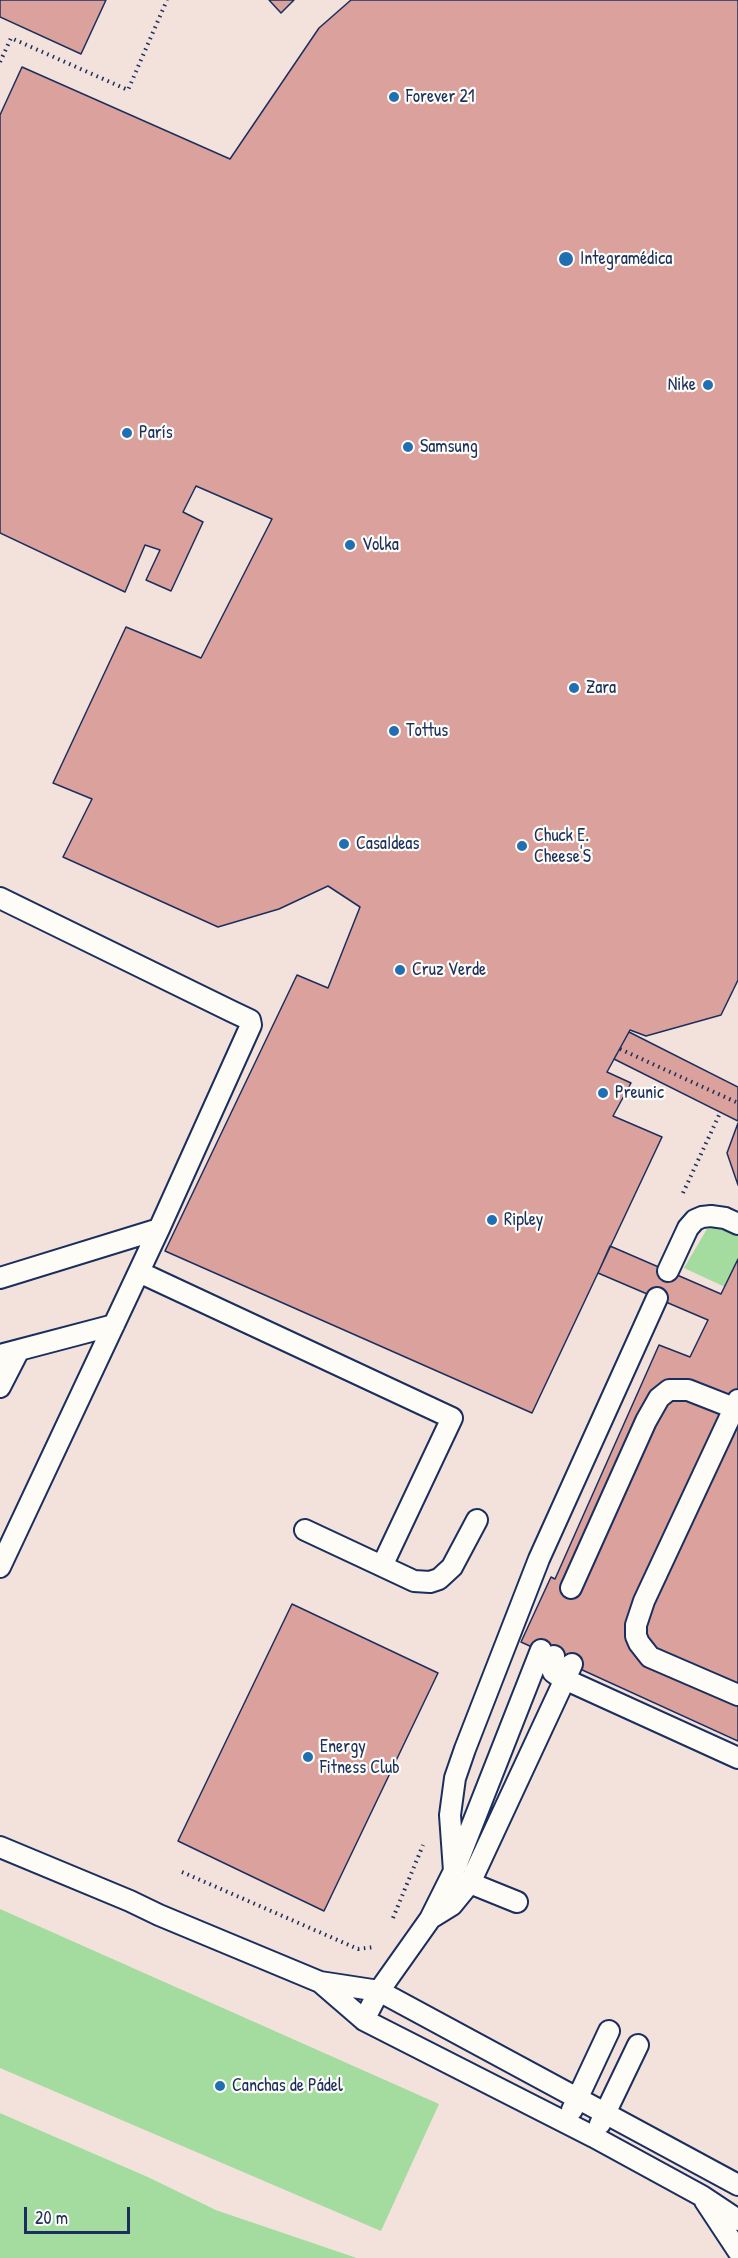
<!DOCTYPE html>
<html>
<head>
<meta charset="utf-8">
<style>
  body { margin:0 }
  #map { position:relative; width:738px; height:2258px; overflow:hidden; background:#fdfcf7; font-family:"Patrick Hand",sans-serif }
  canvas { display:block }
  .scale { position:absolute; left:24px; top:2207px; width:106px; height:27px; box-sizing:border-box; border:3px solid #1b2f5e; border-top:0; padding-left:8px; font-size:18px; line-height:21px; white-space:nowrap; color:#1b2f5e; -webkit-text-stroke:4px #fdfcf7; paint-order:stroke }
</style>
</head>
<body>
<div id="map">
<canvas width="738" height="2258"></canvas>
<div class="scale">20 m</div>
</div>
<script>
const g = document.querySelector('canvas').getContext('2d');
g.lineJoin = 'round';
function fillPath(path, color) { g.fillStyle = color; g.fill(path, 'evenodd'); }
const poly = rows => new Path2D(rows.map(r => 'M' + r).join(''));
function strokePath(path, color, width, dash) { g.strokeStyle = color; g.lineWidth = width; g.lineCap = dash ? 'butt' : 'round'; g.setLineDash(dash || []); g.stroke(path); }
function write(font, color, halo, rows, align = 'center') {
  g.font = font + ' "Patrick Hand",sans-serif'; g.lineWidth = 4.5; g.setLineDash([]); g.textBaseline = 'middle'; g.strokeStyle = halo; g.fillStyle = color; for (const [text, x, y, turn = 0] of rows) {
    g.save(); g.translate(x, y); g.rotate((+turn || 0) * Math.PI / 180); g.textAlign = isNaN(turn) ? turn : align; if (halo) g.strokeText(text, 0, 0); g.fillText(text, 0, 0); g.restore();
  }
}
const built = poly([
  [0,0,738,0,738,2258,357,2258,216,2210,148,2177,0,2113]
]);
const green = poly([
  [718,1227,738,1236,738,1259,725,1287,684,1268,707,1229],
  [0,1909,439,2104,381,2231,0,2068],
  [0,2113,148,2177,216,2210,357,2258,0,2258]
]);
const building = poly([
  [0,0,106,0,81,54,0,17,0,0],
  [269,0,294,0,281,13,269,0],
  [351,0,738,0,738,980,721,1015,646,1036,630,1030,607,1072,631,1083,613,1116,662,1137,532,1413,165,1251,297,975,328,988,360,907,328,886,279,909,218,927,63,857,92,799,53,783,126,627,201,658,272,519,196,486,183,512,203,522,171,591,146,580,160,550,145,545,125,592,0,533,0,115,22,67,230,159,319,28,351,0],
  [629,1032,738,1087,738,1121,614,1059,629,1032],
  [738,1123,738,1185,727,1153,738,1123],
  [610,1246,721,1294,738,1259,738,1741,521,1642,551,1577,555,1579,659,1345,690,1357,708,1320,598,1273,610,1246],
  [292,1604,438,1673,324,1911,178,1841,292,1604]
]);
const path = poly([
  [0,62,11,38,128,90,167,0],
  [683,1193,720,1113],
  [182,1872,358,1949,375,1947],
  [393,1918,423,1845]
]);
const service = poly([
  [0,898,233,1012,250,1020,251,1025,159,1229,0,1567],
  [668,1271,688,1228,695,1220,702,1217,711,1216,725,1218,738,1224],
  [139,1272,452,1418,382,1566,305,1530],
  [0,1278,159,1229],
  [0,1355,114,1325],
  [0,1387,19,1350],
  [738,1400,644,1601,636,1625,636,1636,639,1643,650,1657,738,1695],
  [382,1566,414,1581,430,1582,439,1579,452,1567,477,1520],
  [571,1588,646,1421,659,1398,669,1390,688,1390,734,1408],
  [554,1656,551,1666,553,1672,560,1677,738,1758],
  [0,1847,130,1901,159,1915,320,1982,379,1991,738,2185],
  [456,1866,541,1650],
  [470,1883,517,1902],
  [431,1918,452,1905,470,1883,572,1664],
  [320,1982,364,2020,594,2137,702,2196,738,2220],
  [364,2020,379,1991,430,1919,454,1871,450,1815,455,1778,465,1749,539,1559,657,1298],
  [572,2110,609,2031],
  [600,2124,638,2045],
  [705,2201,738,2251]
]);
const pathBridge = poly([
  [620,1049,738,1103]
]);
const markers = [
  [394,97,6,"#1f6fb2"],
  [566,259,8,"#1f6fb2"],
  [708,385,6,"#1f6fb2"],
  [127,433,6,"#1f6fb2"],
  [408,447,6,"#1f6fb2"],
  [350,545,6,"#1f6fb2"],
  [574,688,6,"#1f6fb2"],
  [394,731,6,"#1f6fb2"],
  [344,844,6,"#1f6fb2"],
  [522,846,6,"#1f6fb2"],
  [400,970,6,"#1f6fb2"],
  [603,1093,6,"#1f6fb2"],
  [492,1220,6,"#1f6fb2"],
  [308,1757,6,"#1f6fb2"],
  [220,2086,6,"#1f6fb2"]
];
const poiNames = [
  ["Forever 21",406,97],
  ["Integramédica",580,259],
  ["Nike",696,385,"right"],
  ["París",139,433],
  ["Samsung",420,447],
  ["Volka",362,545],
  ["Zara",586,688],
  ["Tottus",406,731],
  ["Chuck E.",534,836],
  ["Cheese'S",534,857],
  ["CasaIdeas",356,844],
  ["Cruz Verde",412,970],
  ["Preunic",615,1093],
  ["Ripley",504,1220],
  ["Energy",320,1747],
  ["Fitness Club",320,1768],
  ["Canchas de Pádel",232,2086]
];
fillPath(built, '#f3e1dc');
fillPath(green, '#a4db9f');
fillPath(building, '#dba19c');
strokePath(building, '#1b2f5e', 1.5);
strokePath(service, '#1b2f5e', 24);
strokePath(path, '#1b2f5e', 4, [1.5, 4.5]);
strokePath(service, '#fdfcf7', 20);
strokePath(pathBridge, '#1b2f5e', 4, [1.5, 4.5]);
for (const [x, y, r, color] of markers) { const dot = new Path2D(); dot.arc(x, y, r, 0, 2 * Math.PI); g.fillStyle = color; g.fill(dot); strokePath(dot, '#fdfcf7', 2); }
write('18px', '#1b2f5e', '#fdfcf7', poiNames, 'left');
</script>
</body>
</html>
